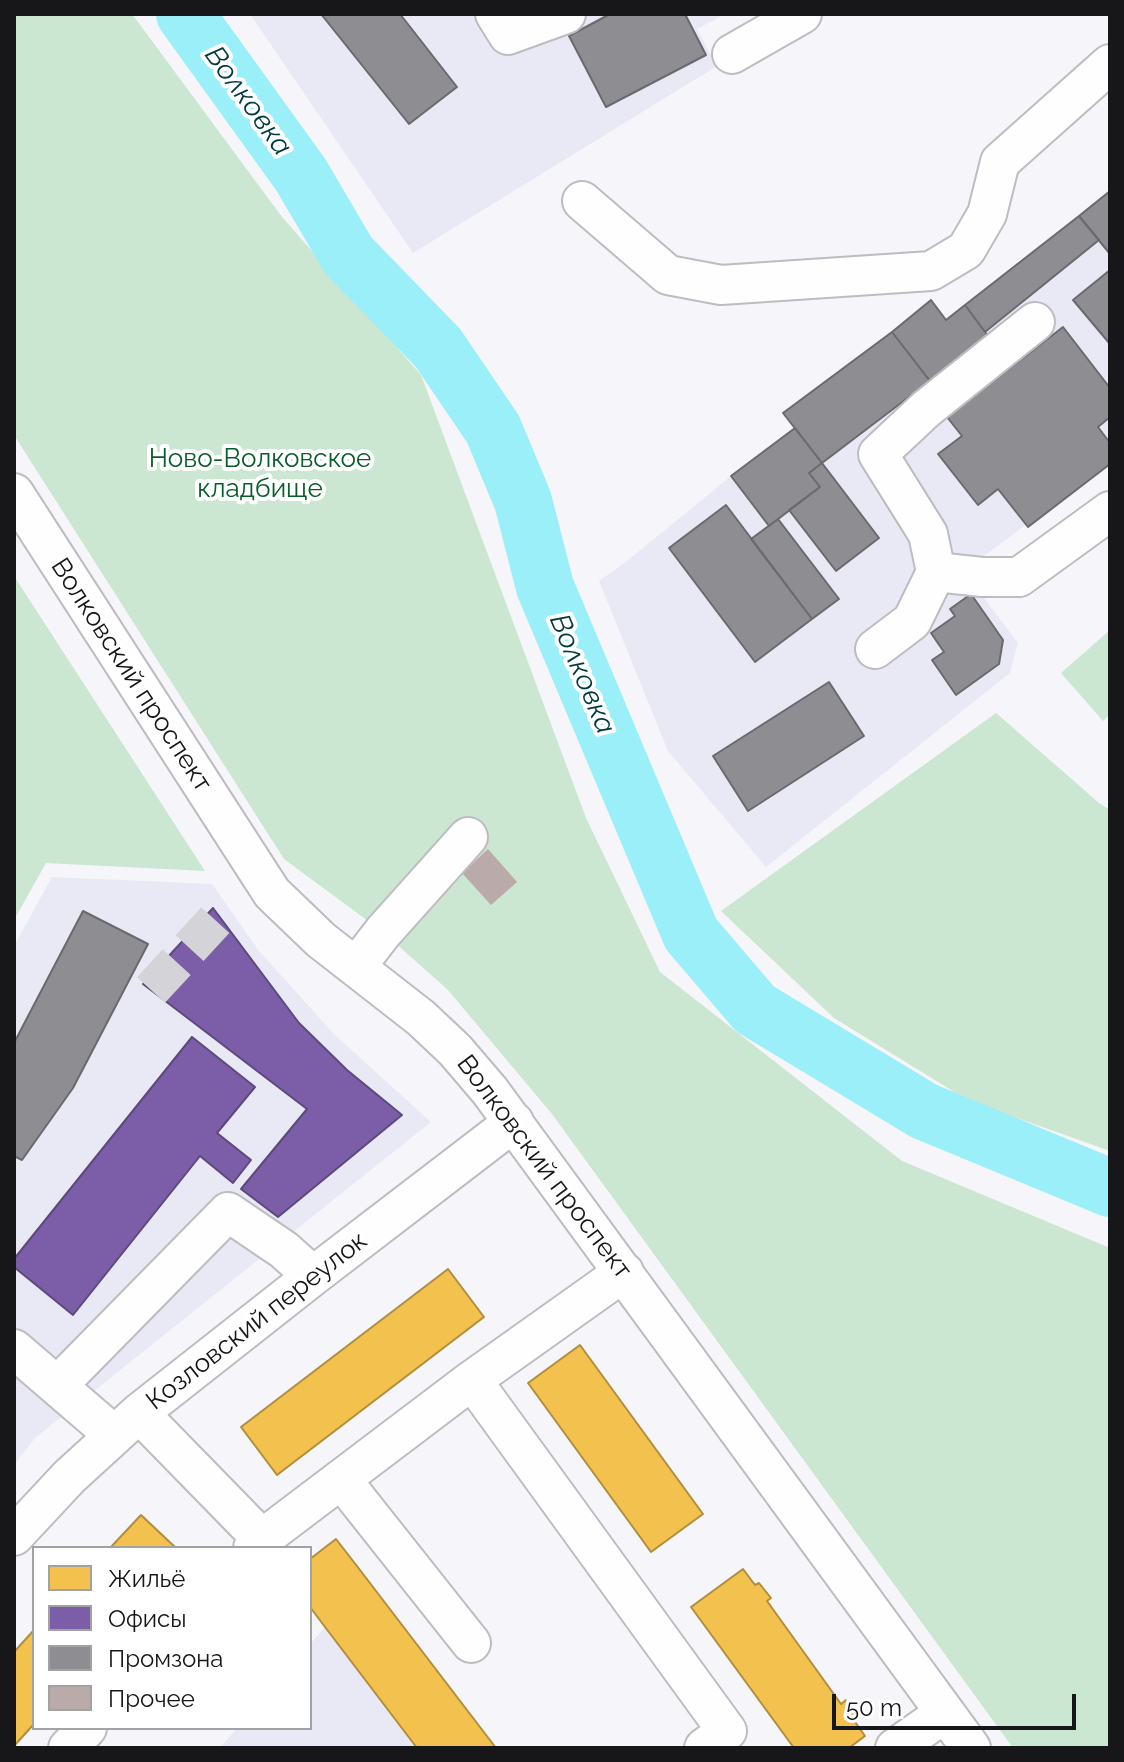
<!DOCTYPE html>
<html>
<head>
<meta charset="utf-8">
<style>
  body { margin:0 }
  #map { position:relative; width:1124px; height:1762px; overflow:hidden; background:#f5f5fa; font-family:Raleway,sans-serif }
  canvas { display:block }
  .frame { position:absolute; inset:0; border:16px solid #17171a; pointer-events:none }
  .legend { position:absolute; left:32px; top:1546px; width:280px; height:184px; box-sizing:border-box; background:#fff; border:2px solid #a2a2a3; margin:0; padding:10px 14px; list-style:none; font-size:24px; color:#17171a }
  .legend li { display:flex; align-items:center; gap:16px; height:40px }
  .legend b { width:40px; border:2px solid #a2a2a3 }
  .scale { position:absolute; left:832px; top:1694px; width:244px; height:36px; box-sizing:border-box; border:4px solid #17171a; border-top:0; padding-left:10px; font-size:24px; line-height:28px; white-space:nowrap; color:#17171a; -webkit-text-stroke:6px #fff; paint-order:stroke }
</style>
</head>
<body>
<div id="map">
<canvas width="1124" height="1762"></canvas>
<div class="frame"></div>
<ul class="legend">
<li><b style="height:22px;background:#f2c14e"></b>Жильё</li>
<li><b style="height:22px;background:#7b5ea7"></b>Офисы</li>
<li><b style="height:22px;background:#8d8d92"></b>Промзона</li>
<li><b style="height:22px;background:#baaaaa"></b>Прочее</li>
</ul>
<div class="scale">50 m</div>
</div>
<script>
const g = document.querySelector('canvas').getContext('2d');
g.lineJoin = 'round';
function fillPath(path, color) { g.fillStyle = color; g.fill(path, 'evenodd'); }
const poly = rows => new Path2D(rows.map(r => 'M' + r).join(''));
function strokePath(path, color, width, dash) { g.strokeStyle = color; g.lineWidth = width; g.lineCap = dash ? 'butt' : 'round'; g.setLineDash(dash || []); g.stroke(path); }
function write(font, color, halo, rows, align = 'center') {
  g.font = font + ' Raleway,sans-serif'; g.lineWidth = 8; g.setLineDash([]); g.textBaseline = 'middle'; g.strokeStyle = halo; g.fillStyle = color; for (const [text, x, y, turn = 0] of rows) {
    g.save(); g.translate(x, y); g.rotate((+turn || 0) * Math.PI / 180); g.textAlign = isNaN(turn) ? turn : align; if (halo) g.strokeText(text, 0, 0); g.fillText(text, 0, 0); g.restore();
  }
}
const built = poly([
  [250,14,725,14,697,29,717,66,413,253],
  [1110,191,1110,462,984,556,981,594,1018,643,1010,673,766,867,668,751,599,581,627,561,731,476,794,428,892,332,931,300,947,320],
  [52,877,212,884,259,951,335,1035,431,1122,35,1438,14,1465,14,946],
  [325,1627,417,1748,220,1748,237,1728,310,1728,310,1644]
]);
const green = poly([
  [14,14,132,14,282,217,421,375,586,818,660,972,902,1161,1110,1248,1110,1748,1013,1748,552,1114,448,990,383,932,284,859,14,435],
  [14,576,205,871,46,863,14,920],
  [1110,630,1110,714,1103,721,1061,673],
  [996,713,1099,803,1110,810,1110,1151,969,1101,834,1018,721,911]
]);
const homes = poly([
  [448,1269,484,1317,277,1475,241,1427,448,1269],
  [580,1345,703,1514,651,1552,528,1383,580,1345],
  [141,1515,176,1548,110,1548,141,1515],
  [336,1539,360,1570,496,1748,417,1748,325,1627,310,1607,310,1559,336,1539],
  [743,1569,755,1585,759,1583,771,1598,767,1601,841,1704,846,1700,858,1716,853,1719,865,1736,849,1748,794,1748,691,1607,743,1569],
  [34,1630,34,1724,14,1746,14,1652,34,1630]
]);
const offices = poly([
  [213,908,299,1023,347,1070,402,1115,278,1217,241,1189,307,1109,143,984,213,908],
  [192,1037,255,1087,217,1133,251,1160,233,1183,200,1156,73,1315,14,1267,14,1259,192,1037]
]);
const industry = poly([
  [321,14,400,14,457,87,409,124,321,14],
  [610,14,685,14,706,55,606,107,569,36,610,14],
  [1110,191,1110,254,1079,216,1110,191],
  [1079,216,1099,240,985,332,965,305,1079,216],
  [1110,270,1110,344,1073,300,1110,270],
  [931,300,946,320,965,305,988,336,930,381,892,332,931,300],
  [1063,327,1110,388,1110,417,1098,427,1110,443,1110,464,1028,527,998,489,978,505,938,454,962,436,947,417,1063,327],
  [892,332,930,381,822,463,783,413,892,332],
  [795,428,822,463,809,473,820,487,769,526,731,476,795,428],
  [822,463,879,538,836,571,789,510,820,487,809,473,822,463],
  [726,505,812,619,755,662,669,548,726,505],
  [778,519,839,599,812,619,751,539,778,519],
  [971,594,1003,640,999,664,956,695,932,660,944,652,931,633,955,616,950,609,971,594],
  [829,682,864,736,748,811,713,756,829,682],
  [83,911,148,944,73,1088,22,1160,14,1156,14,1043,83,911]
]);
const river = poly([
  [185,14,301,175,348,255,438,348,493,429,523,501,545,587,691,934,755,1009,924,1111,1110,1188]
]);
const building = poly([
  [488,849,517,882,491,905,462,873]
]);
const minorTunnel = poly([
  [151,990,219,916]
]);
const minor = poly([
  [495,14,508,35,566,14],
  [732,54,802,14],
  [582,201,668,275,721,285,931,271,966,250,987,214,1000,162,1110,64],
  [14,493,272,893,321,940,421,1018,455,1050,490,1091,971,1748],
  [936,572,982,577,1019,577,1110,511],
  [875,649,912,621,936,572,928,534,878,454,926,409,1035,322],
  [356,967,383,932,468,837],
  [624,1272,472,1380,727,1731,704,1748],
  [14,1349,114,1435],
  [57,1386,228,1212,284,1250,313,1276],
  [139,1413,262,1539],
  [341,1479,471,1643],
  [14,1536,69,1477,139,1413,313,1276,514,1122],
  [253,1548,262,1539,472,1380],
  [68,1748,87,1728],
  [895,1748,945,1713]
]);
const parkNames = [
  ["Ново-Волковское",260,459],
  ["кладбище",260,489]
];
const streetNames = [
  ["Волковский проспект",131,675,57],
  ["Волковский проспект",544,1167,53],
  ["Козловский переулок",257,1321,-38]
];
const waterNames = [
  ["Волковка",248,101,54],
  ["Волковка",582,674,67]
];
fillPath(built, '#e9e9f5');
fillPath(green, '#cbe6d1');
fillPath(homes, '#f2c14e');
strokePath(homes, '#b08e3e', 2);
fillPath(offices, '#7b5ea7');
strokePath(offices, '#5d497d', 2);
fillPath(industry, '#8d8d92');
strokePath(industry, '#6a6a6e', 2);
strokePath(river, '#9aeff8', 58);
fillPath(building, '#baaaaa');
strokePath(minorTunnel, '#d4d4d8', 38, [38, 19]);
strokePath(minor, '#bdbdc1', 42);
strokePath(minor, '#fefefe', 38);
write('26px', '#095d29', '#fff', parkNames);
write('26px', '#17171a', '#fff', streetNames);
write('italic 28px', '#003a3f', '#fff', waterNames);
</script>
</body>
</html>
